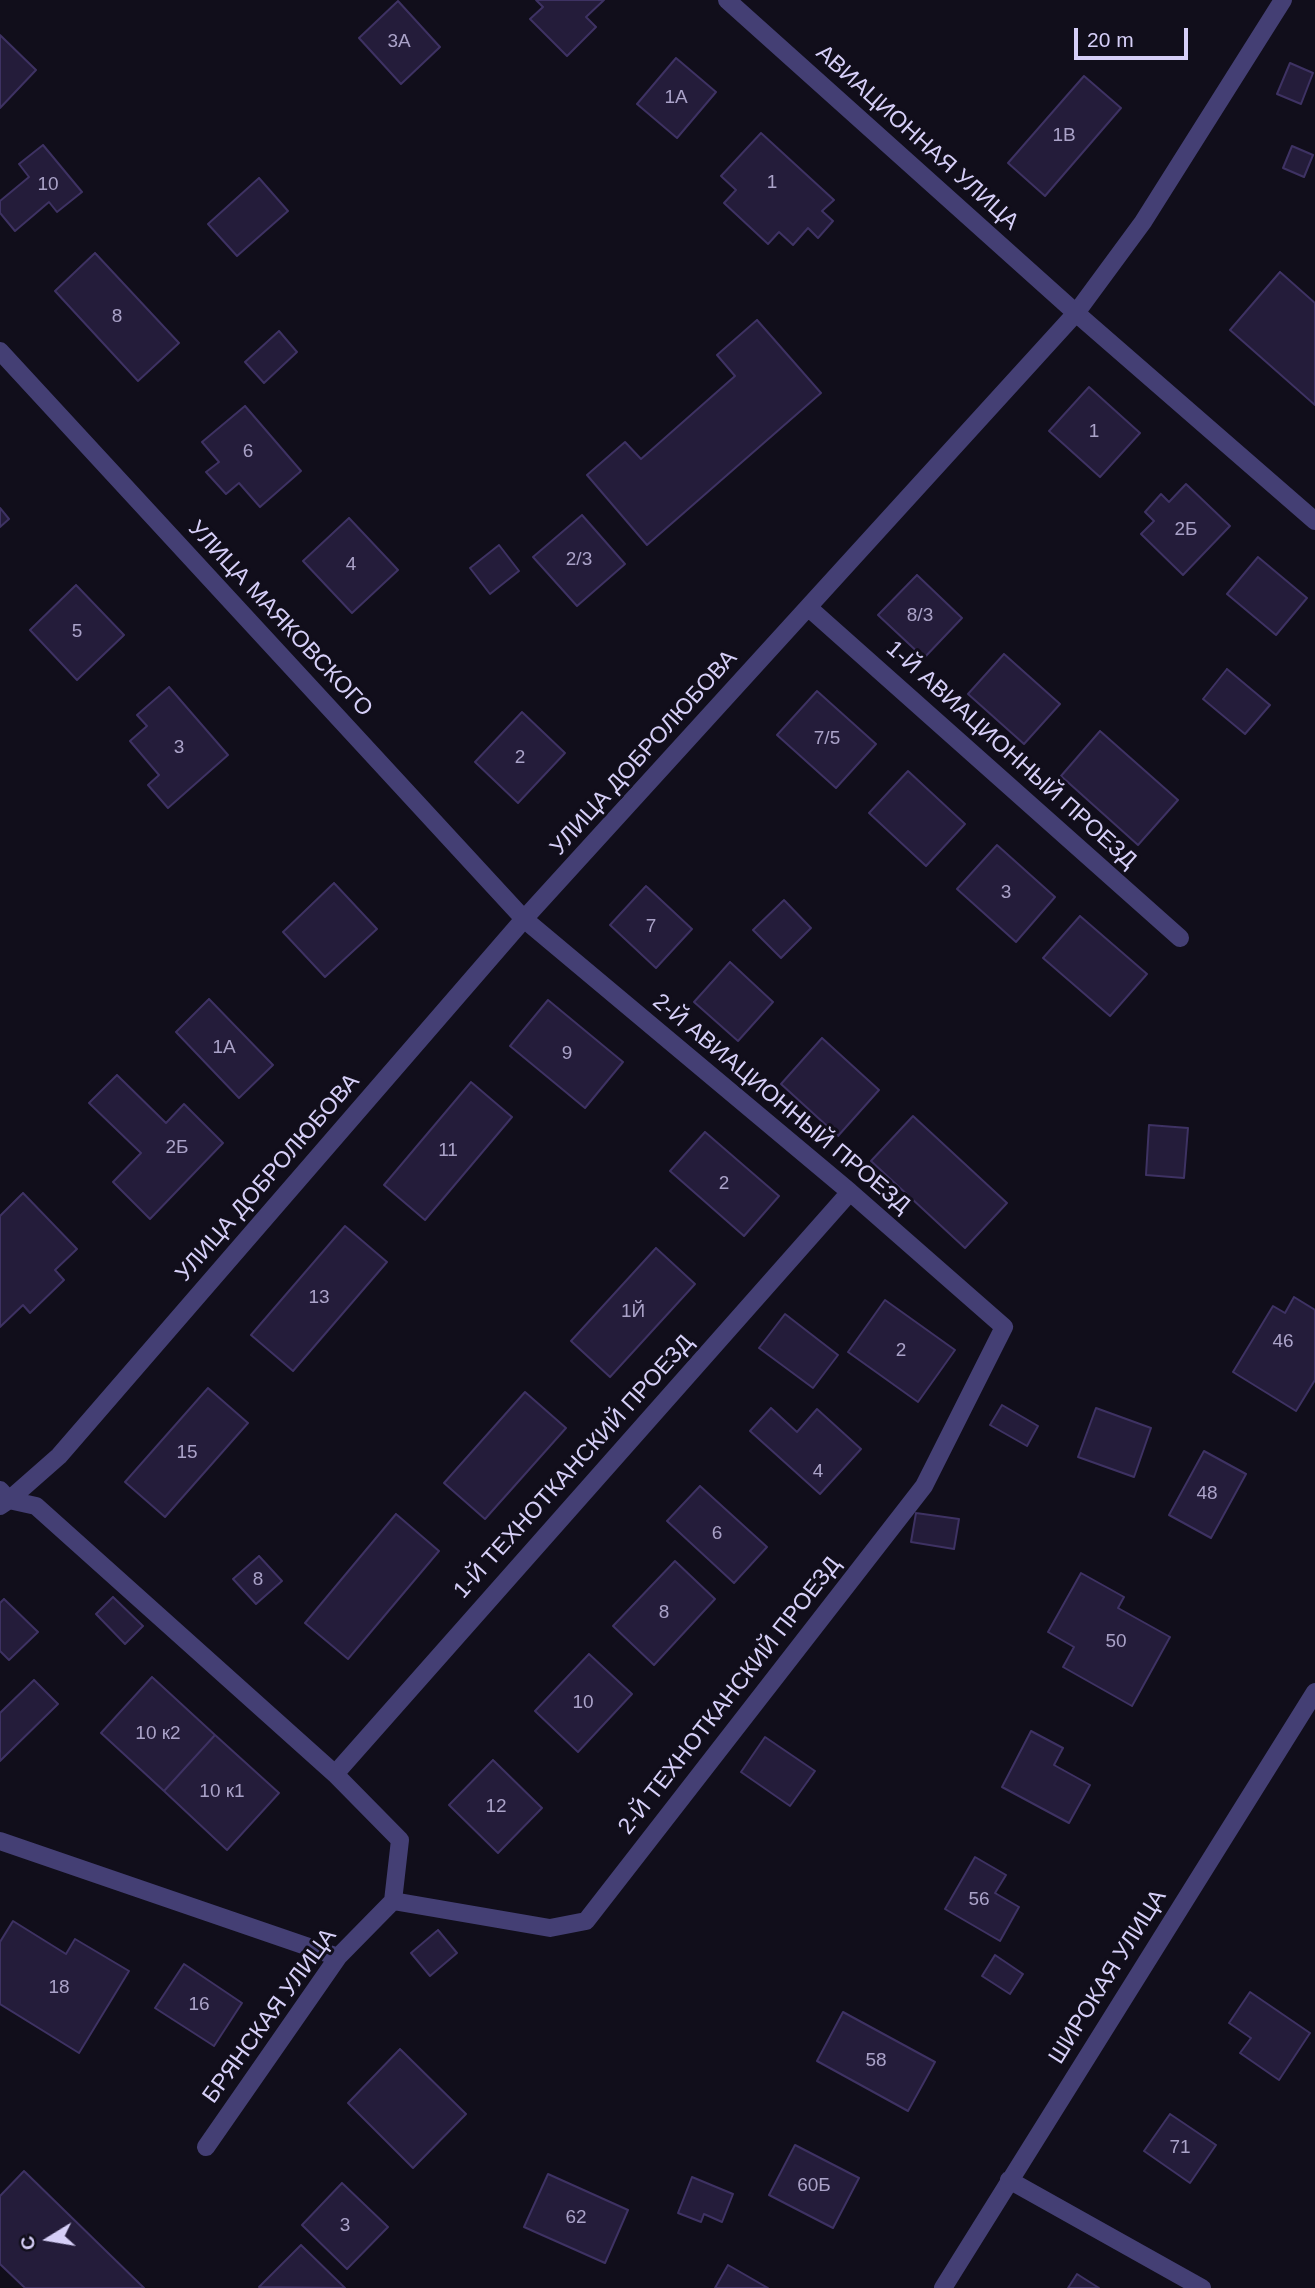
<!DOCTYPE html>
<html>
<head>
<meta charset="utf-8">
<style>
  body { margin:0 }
  #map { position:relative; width:1315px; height:2288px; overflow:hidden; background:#110e1b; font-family:Helvetica,sans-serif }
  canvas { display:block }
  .north { position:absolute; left:14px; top:2204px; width:70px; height:70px; -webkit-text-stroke:5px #110e1b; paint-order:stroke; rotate:259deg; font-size:19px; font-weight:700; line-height:28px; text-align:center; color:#d6cff8 }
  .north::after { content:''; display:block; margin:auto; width:24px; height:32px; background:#d6cff8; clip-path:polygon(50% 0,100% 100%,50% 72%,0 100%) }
  .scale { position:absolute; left:1074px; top:28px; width:114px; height:32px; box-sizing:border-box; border:4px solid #d6cff8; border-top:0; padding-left:9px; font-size:21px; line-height:24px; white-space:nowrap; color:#d6cff8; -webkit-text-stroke:5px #110e1b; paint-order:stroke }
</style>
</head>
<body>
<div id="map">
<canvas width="1315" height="2288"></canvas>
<div class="north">С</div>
<div class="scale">20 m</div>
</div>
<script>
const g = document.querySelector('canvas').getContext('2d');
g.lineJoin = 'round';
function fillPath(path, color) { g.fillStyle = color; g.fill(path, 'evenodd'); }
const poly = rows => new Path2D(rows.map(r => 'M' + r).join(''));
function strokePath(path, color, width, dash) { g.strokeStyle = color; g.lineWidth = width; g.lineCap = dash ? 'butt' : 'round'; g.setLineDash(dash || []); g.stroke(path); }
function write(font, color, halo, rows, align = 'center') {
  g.font = font + ' Helvetica,sans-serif'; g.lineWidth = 6; g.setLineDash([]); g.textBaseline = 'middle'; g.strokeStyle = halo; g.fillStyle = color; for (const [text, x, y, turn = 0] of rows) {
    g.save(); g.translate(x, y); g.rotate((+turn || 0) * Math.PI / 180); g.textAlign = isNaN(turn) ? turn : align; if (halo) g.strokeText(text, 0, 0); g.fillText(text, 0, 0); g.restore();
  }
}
const building = poly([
  [536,0,604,0,586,17,596,27,567,56,530,19,543,7,536,0],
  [398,1,440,47,401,84,359,38,398,1],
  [0,35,36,70,0,108,0,35],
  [676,58,716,92,677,138,637,104,676,58],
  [1290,63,1313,73,1301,104,1277,94,1290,63],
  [1084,76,1121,108,1045,196,1008,163,1084,76],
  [761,133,834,200,822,211,833,221,818,238,808,228,793,245,779,232,768,244,724,203,736,190,721,176,761,133],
  [43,145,82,192,57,212,49,202,15,231,0,213,0,201,29,177,19,164,43,145],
  [1292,146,1313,155,1304,177,1283,168,1292,146],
  [259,178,288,211,237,256,208,224,259,178],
  [95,253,179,343,138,381,55,291,95,253],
  [1280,272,1315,303,1315,405,1230,330,1280,272],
  [757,320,821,393,647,545,587,475,625,442,641,459,735,376,717,355,757,320],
  [279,331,297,352,264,383,245,362,279,331],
  [1089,387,1140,433,1100,477,1049,431,1089,387],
  [245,406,301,471,260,507,239,483,226,494,206,472,219,462,202,442,245,406],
  [1186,484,1230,526,1183,575,1141,534,1154,521,1145,512,1161,494,1169,502,1186,484],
  [0,508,9,519,0,527,0,508],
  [582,515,625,564,577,606,533,557,582,515],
  [349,518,398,570,352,613,303,561,349,518],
  [499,545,519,571,490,594,470,568,499,545],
  [1258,557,1307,598,1276,635,1227,594,1258,557],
  [917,575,962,618,924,658,878,615,917,575],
  [76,585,124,635,77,680,30,630,76,585],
  [1004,654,1060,704,1024,744,968,694,1004,654],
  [1227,669,1270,705,1245,734,1203,699,1227,669],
  [169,687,228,755,168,808,148,785,159,775,130,741,147,726,137,715,169,687],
  [817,691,876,744,836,788,777,735,817,691],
  [522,712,565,753,518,803,475,762,522,712],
  [1100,731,1178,800,1138,845,1061,776,1100,731],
  [908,771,965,824,926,866,869,813,908,771],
  [997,845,1055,897,1016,942,957,889,997,845],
  [334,883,377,929,325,977,283,932,334,883],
  [646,886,692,929,656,968,610,925,646,886],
  [784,900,811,928,781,958,753,930,784,900],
  [1080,916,1147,974,1110,1016,1043,958,1080,916],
  [730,962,773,1002,738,1041,694,1002,730,962],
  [209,999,273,1065,239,1098,176,1032,209,999],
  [548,1000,623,1062,585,1108,510,1046,548,1000],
  [822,1038,879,1090,838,1136,781,1084,822,1038],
  [117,1075,166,1123,184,1104,223,1143,150,1219,113,1182,141,1153,89,1103,117,1075],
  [471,1082,512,1117,425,1220,384,1185,471,1082],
  [913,1116,1007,1203,965,1248,871,1161,913,1116],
  [1149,1125,1188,1128,1184,1178,1146,1175,1149,1125],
  [705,1132,779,1196,744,1236,670,1171,705,1132],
  [23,1193,77,1249,55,1270,64,1280,30,1313,23,1305,0,1327,0,1216,23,1193],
  [345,1226,387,1262,293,1371,251,1335,345,1226],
  [656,1248,695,1284,610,1377,571,1341,656,1248],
  [1294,1297,1315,1310,1315,1380,1296,1411,1233,1372,1273,1306,1285,1313,1294,1297],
  [885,1300,955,1350,918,1402,848,1352,885,1300],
  [785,1314,838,1355,813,1388,759,1348,785,1314],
  [208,1388,248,1423,165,1517,125,1482,208,1388],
  [525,1392,566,1428,485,1519,444,1483,525,1392],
  [1002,1405,1038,1426,1027,1446,990,1425,1002,1405],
  [771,1408,797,1432,817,1409,861,1449,820,1494,750,1431,771,1408],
  [1096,1408,1151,1428,1134,1477,1078,1457,1096,1408],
  [1204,1451,1246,1474,1211,1538,1169,1515,1204,1451],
  [700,1486,767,1547,734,1583,667,1521,700,1486],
  [916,1513,959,1519,954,1549,911,1542,916,1513],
  [396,1514,439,1551,348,1659,305,1623,396,1514],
  [259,1556,282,1581,256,1604,233,1579,259,1556],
  [675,1561,715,1599,654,1665,613,1626,675,1561],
  [1081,1573,1124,1597,1118,1608,1170,1637,1132,1706,1063,1667,1074,1647,1048,1632,1081,1573],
  [113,1597,143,1626,125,1644,96,1614,113,1597],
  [4,1599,38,1632,9,1660,0,1651,0,1603,4,1599],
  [589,1654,632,1694,578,1752,535,1711,589,1654],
  [152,1677,215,1735,164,1791,101,1733,152,1677],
  [34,1680,58,1704,0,1761,0,1713,34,1680],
  [1031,1731,1063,1748,1054,1765,1090,1785,1069,1823,1002,1787,1031,1731],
  [215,1735,279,1793,227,1850,164,1791,215,1735],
  [765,1737,815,1771,790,1806,741,1772,765,1737],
  [493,1760,542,1808,498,1853,449,1805,493,1760],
  [975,1857,1006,1875,995,1893,1019,1907,1000,1941,945,1909,975,1857],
  [13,1921,66,1954,75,1939,129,1971,79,2053,0,2004,0,1942,13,1921],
  [438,1930,457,1953,430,1976,411,1953,438,1930],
  [995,1955,1023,1974,1010,1994,982,1976,995,1955],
  [184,1964,242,2003,214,2046,155,2008,184,1964],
  [1250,1992,1310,2033,1279,2080,1240,2053,1251,2038,1229,2023,1250,1992],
  [843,2012,935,2062,908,2111,817,2061,843,2012],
  [400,2049,466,2114,413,2168,348,2103,400,2049],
  [1170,2114,1216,2145,1190,2183,1144,2151,1170,2114],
  [795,2145,859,2178,833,2228,769,2195,795,2145],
  [24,2171,144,2288,25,2288,0,2264,0,2196,24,2171],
  [548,2174,628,2210,605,2263,524,2227,548,2174],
  [692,2177,733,2194,722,2222,704,2214,701,2222,678,2213,692,2177],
  [342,2183,388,2227,347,2269,302,2225,342,2183],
  [301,2245,345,2288,259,2287,301,2245],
  [728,2265,768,2288,715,2288,728,2265],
  [1077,2274,1099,2288,1068,2288,1077,2274]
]);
const minor = poly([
  [727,0,1076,313,1315,521],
  [0,351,524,919,850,1192,1004,1327,924,1486,586,1921,550,1928,393,1901],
  [809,608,1180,938],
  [0,1490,9,1500,36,1506,335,1774,400,1840,393,1901,338,1957,206,2147],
  [0,1506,9,1500,59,1456,524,919,1076,313,1143,222,1283,0],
  [335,1774,850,1192],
  [0,1841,338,1957],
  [1009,2180,1202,2288],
  [943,2288,1315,1692]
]);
const numberNames = [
  ["3А",399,42],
  ["1А",676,98],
  ["1В",1064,136],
  ["1",772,183],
  ["10",48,185],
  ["8",117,317],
  ["1",1094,432],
  ["6",248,452],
  ["2Б",1186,530],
  ["2/3",579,560],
  ["4",351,565],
  ["8/3",920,616],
  ["5",77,632],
  ["7/5",827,739],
  ["3",179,748],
  ["2",520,758],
  ["3",1006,893],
  ["7",651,927],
  ["1А",224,1048],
  ["9",567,1054],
  ["2Б",177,1148],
  ["11",448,1151],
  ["2",724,1184],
  ["13",319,1298],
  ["1Й",633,1312],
  ["46",1283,1342],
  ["2",901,1351],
  ["15",187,1453],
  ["4",818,1472],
  ["48",1207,1494],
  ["6",717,1534],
  ["8",258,1580],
  ["8",664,1613],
  ["50",1116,1642],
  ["10",583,1703],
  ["10 к2",158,1734],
  ["10 к1",222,1792],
  ["12",496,1807],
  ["56",979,1900],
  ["18",59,1988],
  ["16",199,2005],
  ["58",876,2061],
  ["71",1180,2148],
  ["60Б",814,2186],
  ["62",576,2218],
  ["3",345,2226]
];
const streetNames = [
  ["АВИАЦИОННАЯ УЛИЦА",917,138,42],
  ["УЛИЦА МАЯКОВСКОГО",280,619,47],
  ["УЛИЦА ДОБРОЛЮБОВА",644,753,-48],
  ["1-Й АВИАЦИОННЫЙ ПРОЕЗД",1011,755,42],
  ["2-Й АВИАЦИОННЫЙ ПРОЕЗД",781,1104,40],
  ["УЛИЦА ДОБРОЛЮБОВА",268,1178,-49],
  ["1-Й ТЕХНОТКАНСКИЙ ПРОЕЗД",574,1467,-48],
  ["2-Й ТЕХНОТКАНСКИЙ ПРОЕЗД",730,1696,-52],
  ["ШИРОКАЯ УЛИЦА",1108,1977,-58],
  ["БРЯНСКАЯ УЛИЦА",270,2016,-54]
];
fillPath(building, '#241c3a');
strokePath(building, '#3e3263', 2);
strokePath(minor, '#443f74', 18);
write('19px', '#aaa2c8', null, numberNames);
write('23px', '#d6cff8', '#110e1b', streetNames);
</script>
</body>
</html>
